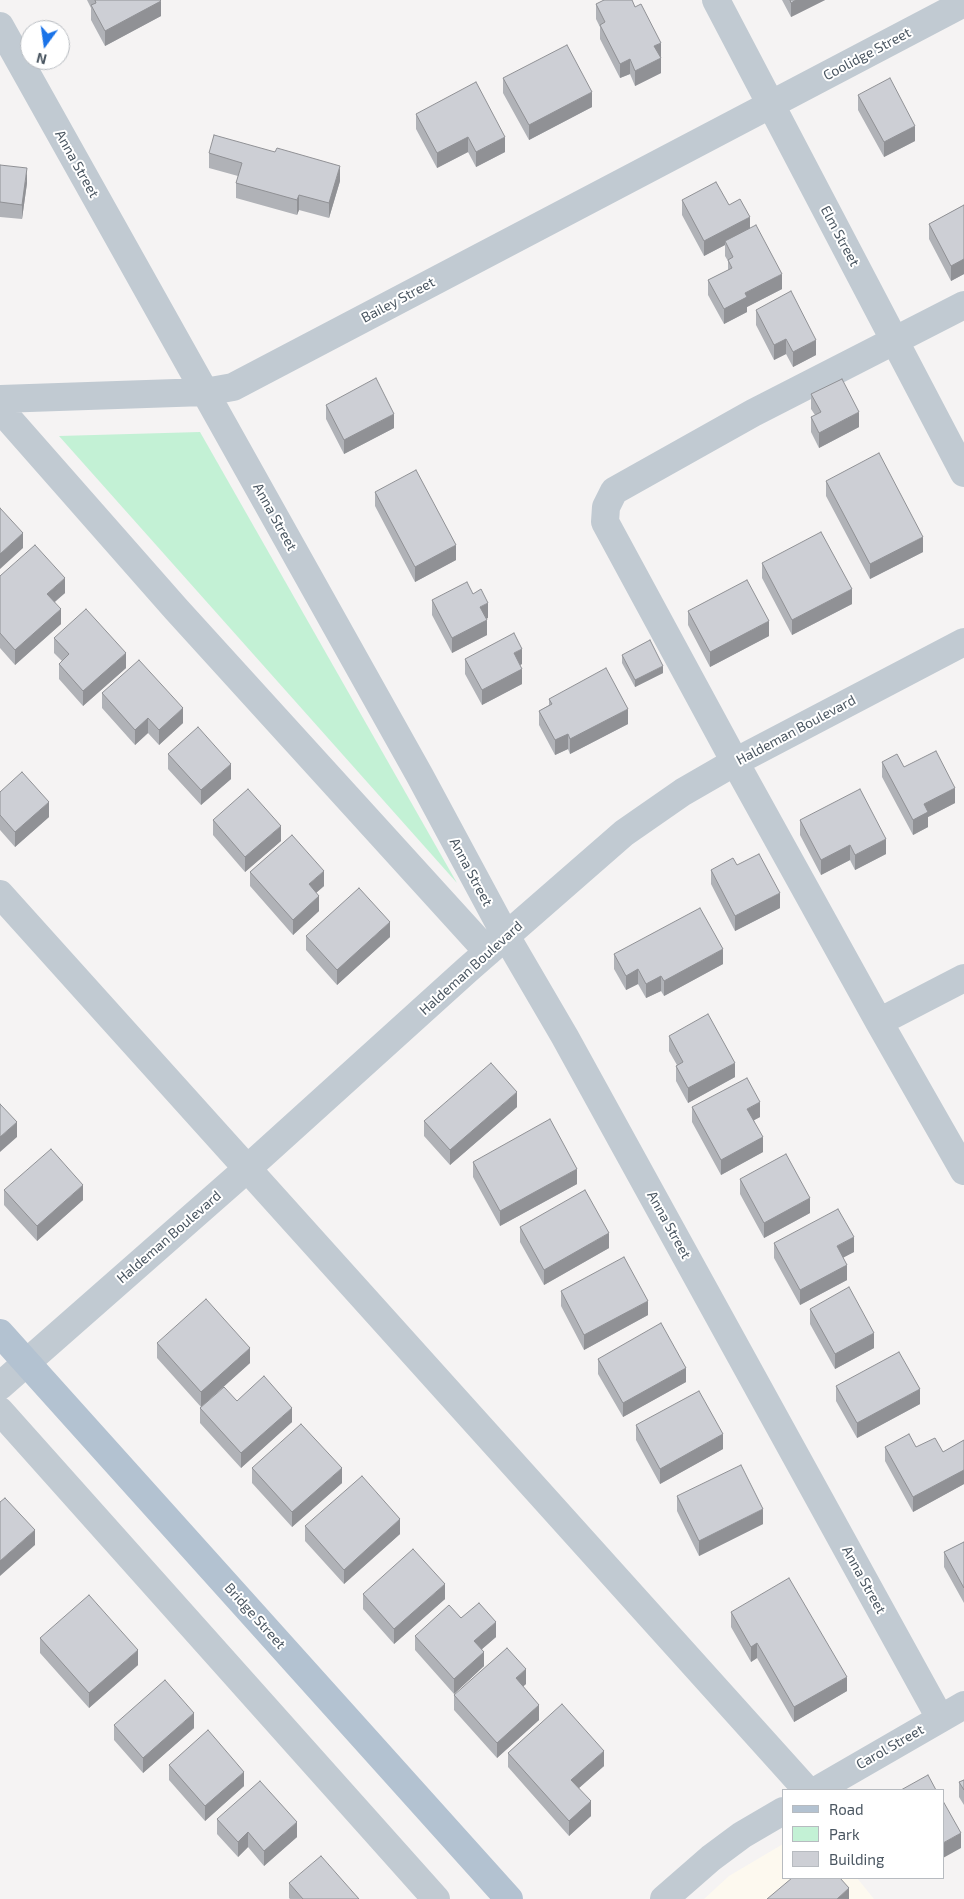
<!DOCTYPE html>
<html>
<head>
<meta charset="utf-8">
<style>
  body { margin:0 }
  #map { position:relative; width:964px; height:1899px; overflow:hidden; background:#f5f3f3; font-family:"Exo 2",sans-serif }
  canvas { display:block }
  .legend { position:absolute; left:782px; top:1789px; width:162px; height:90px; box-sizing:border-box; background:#fff; border:1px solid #b7bbc0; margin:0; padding:6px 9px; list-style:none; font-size:15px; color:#4a5661 }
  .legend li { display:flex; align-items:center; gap:10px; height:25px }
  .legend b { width:25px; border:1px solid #b7bbc0 }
  .north { position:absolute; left:20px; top:20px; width:50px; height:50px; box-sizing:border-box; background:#fff; border:1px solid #b7bbc0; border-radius:50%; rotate:194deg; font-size:14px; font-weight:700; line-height:20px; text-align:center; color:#4a5661 }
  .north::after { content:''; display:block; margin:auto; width:18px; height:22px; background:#1a73e8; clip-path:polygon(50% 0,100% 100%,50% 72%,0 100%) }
</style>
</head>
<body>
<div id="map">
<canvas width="964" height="1899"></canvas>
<ul class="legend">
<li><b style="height:6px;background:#b3c2d1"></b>Road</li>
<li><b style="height:14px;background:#c3f1d5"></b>Park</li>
<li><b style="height:14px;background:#cdcfd5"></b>Building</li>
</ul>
<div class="north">N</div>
</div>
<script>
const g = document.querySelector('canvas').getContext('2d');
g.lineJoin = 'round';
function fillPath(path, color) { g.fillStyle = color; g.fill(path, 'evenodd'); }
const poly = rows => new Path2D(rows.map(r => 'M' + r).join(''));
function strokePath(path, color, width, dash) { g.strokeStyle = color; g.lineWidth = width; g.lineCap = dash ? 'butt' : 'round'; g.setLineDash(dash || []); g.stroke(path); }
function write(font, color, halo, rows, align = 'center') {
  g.font = font + ' "Exo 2",sans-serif'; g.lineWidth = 4; g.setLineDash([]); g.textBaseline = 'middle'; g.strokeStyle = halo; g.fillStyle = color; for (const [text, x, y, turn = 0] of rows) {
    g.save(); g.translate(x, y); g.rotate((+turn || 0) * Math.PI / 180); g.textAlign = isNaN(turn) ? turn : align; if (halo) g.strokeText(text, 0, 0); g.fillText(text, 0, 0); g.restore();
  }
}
const commercial = poly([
  [783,1844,783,1878,857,1878,874,1899,704,1899,729,1876]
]);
const green = poly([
  [200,432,457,883,59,436]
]);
const minor = poly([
  [716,0,964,473],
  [0,26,420,776,506,936,565,1037,940,1718],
  [964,305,753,413,614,491,606,507,605,522,735,762,879,1022,964,1171],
  [0,399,205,392,233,387,964,3],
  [0,409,176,609,488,952],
  [0,894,807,1790],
  [879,1022,964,978],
  [0,1386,248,1168,467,970,624,833,683,792,735,762,964,642],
  [0,1411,436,1899],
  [817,1790,964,1705],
  [664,1899,711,1858,742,1835,783,1811]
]);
const major = poly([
  [0,1333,509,1899]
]);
const wall = poly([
  [87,0,160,0,161,16,105,46,91,20,91,8],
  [782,0,825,0,791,17],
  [596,4,661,57,661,73,635,86,630,74,620,78,600,39,600,27,596,19],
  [503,78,592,107,529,140,503,93],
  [858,95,915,141,884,157,858,110],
  [416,114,505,152,476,167,468,152,437,168,416,129],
  [209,153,340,181,329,218,299,210,297,215,236,198,236,183,238,176,209,168],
  [0,165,27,183,22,219,0,217],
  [682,200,729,205,750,228,782,289,747,307,747,312,724,324,708,295,708,280,728,270,728,261,725,256,725,245,704,256,682,215],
  [964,205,964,274,951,281,929,239,929,224],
  [756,310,816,355,793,367,786,354,774,360,756,325],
  [811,394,859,427,819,448,811,432,811,417,815,415,811,409],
  [326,405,394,428,344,454,326,419],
  [826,481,923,552,870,579,826,496],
  [375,492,456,560,415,582,375,506],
  [762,563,852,604,792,635,762,578],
  [0,576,65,593,55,602,61,624,15,665,0,648],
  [473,594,488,618,486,618,487,635,452,653,432,615,432,600],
  [688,611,769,636,710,667,688,625],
  [54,638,126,668,83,706,59,679,59,664,62,661,54,653],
  [622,655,663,673,635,687,622,663],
  [465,659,522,664,520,665,522,684,482,705,465,674],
  [102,693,183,723,159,745,148,733,135,745,102,708],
  [549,699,628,724,570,754,568,749,555,755,539,725,539,711,549,705],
  [168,754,231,779,201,805,168,769],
  [882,762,955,803,928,817,928,827,913,835,882,777],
  [0,792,49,817,15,847,0,830],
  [213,820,281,841,245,872,213,835],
  [800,820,886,854,855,870,850,860,821,875,800,835],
  [737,865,780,908,735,931,711,884,711,870],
  [250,872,324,886,316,893,319,911,293,935,250,886],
  [306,936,390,937,337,985,306,950],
  [614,954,723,964,664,996,661,991,646,998,638,984,626,990,614,969],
  [669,1036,735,1077,688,1103,676,1081,676,1066,677,1065,669,1051],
  [517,1107,450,1165,424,1136,424,1121],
  [692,1107,760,1117,754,1120,763,1152,721,1175,692,1122],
  [473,1162,577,1184,500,1226,473,1177],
  [740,1179,810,1213,764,1238,740,1194],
  [4,1190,83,1200,37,1241,4,1205],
  [520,1227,609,1248,544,1285,520,1242],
  [774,1243,854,1252,843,1257,847,1280,800,1305,774,1258],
  [561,1291,648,1315,584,1350,561,1306],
  [810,1309,874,1348,835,1369,810,1324],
  [157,1343,250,1363,201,1407,157,1358],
  [598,1359,686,1382,623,1417,598,1374],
  [836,1386,920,1404,857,1438,836,1401],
  [237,1401,292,1422,241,1468,200,1423,200,1408],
  [636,1425,723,1449,660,1484,636,1440],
  [964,1440,964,1484,913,1512,885,1461,885,1447,916,1447,943,1452],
  [252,1468,342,1483,292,1527,252,1483],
  [677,1496,763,1524,699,1556,677,1511],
  [305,1526,400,1534,344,1584,305,1541],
  [964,1542,964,1603,944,1567,944,1552],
  [363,1594,445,1599,394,1644,363,1609],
  [731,1612,847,1691,794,1722,757,1658,751,1662,731,1627],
  [461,1618,496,1637,482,1649,484,1666,454,1694,415,1650,415,1636],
  [40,1638,138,1665,89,1708,40,1653],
  [526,1684,523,1686,539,1720,497,1758,454,1710,454,1695],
  [114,1725,194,1728,143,1773,114,1740],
  [508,1753,604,1766,579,1788,591,1816,569,1836,508,1767],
  [169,1765,244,1786,205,1821,169,1780],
  [964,1780,964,1805,959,1797,959,1782],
  [217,1819,297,1837,264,1866,248,1847,238,1857,217,1834],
  [289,1883,359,1899,290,1899,289,1898]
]);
const shadedWall = poly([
  [796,0,825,0,791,17,791,3],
  [161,1,161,16,105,46,105,31],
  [661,43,661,57,654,61,654,46],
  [661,58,661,73,635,86,635,71],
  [630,59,630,74,620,78,620,64],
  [592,92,592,107,529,140,529,125],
  [915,126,915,141,884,157,884,142],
  [468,137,468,152,437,168,437,153],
  [505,137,505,152,476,167,476,152],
  [340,166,340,181,329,218,329,203],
  [27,168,27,183,22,219,22,205],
  [299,195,299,210,297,215,297,200],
  [750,217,750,232,725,241,725,245,704,256,704,241],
  [964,259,964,274,951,281,951,266],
  [782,274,782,289,747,307,747,312,724,324,724,309,745,293],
  [786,339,786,354,774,360,774,345],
  [816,340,816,355,793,367,793,352],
  [859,412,859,427,819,448,819,433],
  [394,414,394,428,344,454,344,440],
  [23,533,23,548,0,569,0,554],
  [923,537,923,552,870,579,870,564],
  [456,545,456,560,415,582,415,567],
  [65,578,65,593,47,608,47,594],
  [852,589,852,604,792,635,792,620],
  [488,603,488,618,480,622,480,607],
  [61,609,61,624,15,665,15,650],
  [487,620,487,635,452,653,452,638],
  [769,621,769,636,710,667,710,652],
  [522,649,522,664,514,668,514,653],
  [126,653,126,668,83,706,83,691],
  [663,666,663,673,635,687,635,680],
  [522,669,522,684,482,705,482,690],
  [183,708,183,723,159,745,159,730],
  [628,709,628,724,570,754,570,739],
  [148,718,148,733,135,745,135,730],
  [568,734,568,749,555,755,555,740],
  [231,764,231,779,201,805,201,790],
  [955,788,955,803,928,817,928,827,913,835,913,820,924,804],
  [49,802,49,817,15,847,15,832],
  [281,826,281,841,245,872,245,857],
  [886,839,886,854,855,870,855,855],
  [850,845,850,860,821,875,821,860],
  [324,871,324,886,309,899,309,884],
  [780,893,780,908,735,931,735,916],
  [319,896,319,911,293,935,293,920],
  [390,922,390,937,337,985,337,970],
  [723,949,723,964,664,996,664,981],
  [638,969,638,984,626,990,626,976],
  [661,976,661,991,646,998,646,984],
  [735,1063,735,1077,688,1103,688,1088],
  [517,1092,517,1107,450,1165,450,1150],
  [760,1102,760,1117,747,1124,747,1109],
  [17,1122,17,1137,0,1152,0,1137],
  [763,1137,763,1152,721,1175,721,1160],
  [577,1169,577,1184,500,1226,500,1211],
  [83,1185,83,1200,37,1241,37,1226],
  [810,1198,810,1213,764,1238,764,1223],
  [609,1233,609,1248,544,1285,544,1270],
  [854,1237,854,1252,837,1261,837,1246],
  [847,1265,847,1280,800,1305,800,1290],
  [648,1301,648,1315,584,1350,584,1335],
  [874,1333,874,1348,835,1369,835,1354],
  [250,1348,250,1363,201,1407,201,1392],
  [686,1368,686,1382,623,1417,623,1403],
  [920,1389,920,1404,857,1438,857,1423],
  [292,1408,292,1422,241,1468,241,1453],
  [723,1434,723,1449,660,1484,660,1469],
  [342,1468,342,1483,292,1527,292,1512],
  [964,1470,964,1484,913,1512,913,1497],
  [763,1509,763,1524,699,1556,699,1541],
  [400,1519,400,1534,344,1584,344,1570],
  [35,1530,35,1545,0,1576,0,1561],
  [445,1584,445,1599,394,1644,394,1629],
  [496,1622,496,1637,474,1656,474,1641],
  [757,1643,757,1658,751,1662,751,1647],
  [138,1650,138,1665,89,1708,89,1693],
  [484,1652,484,1666,454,1694,454,1679],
  [526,1669,526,1684,516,1693,516,1678],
  [847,1677,847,1691,794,1722,794,1707],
  [539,1705,539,1720,497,1758,497,1743],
  [194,1713,194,1728,143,1773,143,1758],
  [604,1751,604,1766,571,1795,571,1780],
  [244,1772,244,1786,205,1821,205,1806],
  [591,1801,591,1816,569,1836,569,1821],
  [297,1822,297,1837,264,1866,264,1851],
  [248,1832,248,1847,238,1857,238,1842],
  [961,1833,961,1848,943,1858,943,1843],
  [849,1888,849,1899,837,1899]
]);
const building = poly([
  [95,0,160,0,161,1,105,31,91,5,96,3,95,0],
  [604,0,632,0,635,7,641,4,661,43,654,46,661,58,635,71,630,59,620,64,600,25,605,22,596,4,604,0],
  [790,0,796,0,791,3,790,0],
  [567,45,592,92,529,125,503,78,567,45],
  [890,78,915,126,884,142,858,95,890,78],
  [476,82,505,137,476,152,468,137,437,153,416,114,476,82],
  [214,135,275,152,277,148,340,166,329,203,299,195,297,200,236,183,242,163,209,153,214,135],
  [0,165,27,168,22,205,0,202,0,165],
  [716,182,729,205,740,199,750,217,704,241,682,200,716,182],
  [964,205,964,259,951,266,929,224,964,205],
  [756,225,782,274,745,293,747,297,724,309,708,280,732,268,728,260,733,257,725,241,756,225],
  [791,291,816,340,793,352,786,339,774,345,756,310,791,291],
  [376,378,394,414,344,440,326,405,376,378],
  [842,379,859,412,819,433,811,417,821,412,811,394,842,379],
  [879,453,923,537,870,564,826,481,879,453],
  [416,470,456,545,415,567,375,492,416,470],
  [0,508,23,533,0,554,0,508],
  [821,532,852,589,792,620,762,563,821,532],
  [35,545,65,578,47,594,61,609,15,650,0,633,0,576,35,545],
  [747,580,769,621,710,652,688,611,747,580],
  [467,582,473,594,481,589,488,603,480,607,487,620,452,638,432,600,467,582],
  [86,609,126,653,83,691,59,664,69,654,54,638,86,609],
  [514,633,522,649,514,653,522,669,482,690,465,659,514,633],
  [650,640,663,666,635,680,622,655,650,640],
  [139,660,183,708,159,730,148,718,135,730,102,693,139,660],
  [606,668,628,709,570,739,568,734,555,740,539,711,552,704,549,699,606,668],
  [198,727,231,764,201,790,168,754,198,727],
  [936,751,955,788,924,804,928,812,913,820,882,762,897,754,904,767,936,751],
  [22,772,49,802,15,832,0,815,0,792,22,772],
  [248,789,281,826,245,857,213,820,248,789],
  [860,789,886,839,855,855,850,845,821,860,800,820,860,789],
  [292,835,324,871,309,884,319,896,293,920,250,872,292,835],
  [759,854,780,893,735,916,711,870,733,858,737,865,759,854],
  [359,888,390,922,337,970,306,936,359,888],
  [700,908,723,949,664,981,661,976,646,984,638,969,626,976,614,954,700,908],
  [708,1014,735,1063,688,1088,676,1066,683,1062,669,1036,708,1014],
  [491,1063,517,1092,450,1150,424,1121,491,1063],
  [747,1078,760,1102,747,1109,763,1137,721,1160,692,1107,747,1078],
  [0,1104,17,1122,0,1137,0,1104],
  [550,1119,577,1169,500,1211,473,1162,550,1119],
  [51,1149,83,1185,37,1226,4,1190,51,1149],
  [786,1154,810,1198,764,1223,740,1179,786,1154],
  [585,1190,609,1233,544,1270,520,1227,585,1190],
  [838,1209,854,1237,837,1246,847,1265,800,1290,774,1243,838,1209],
  [624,1257,648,1301,584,1335,561,1291,624,1257],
  [849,1287,874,1333,835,1354,810,1309,849,1287],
  [206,1299,250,1348,201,1392,157,1343,206,1299],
  [661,1323,686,1368,623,1403,598,1359,661,1323],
  [899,1352,920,1389,857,1423,836,1386,899,1352],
  [264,1376,292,1408,241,1453,200,1408,224,1387,237,1401,264,1376],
  [699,1391,723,1434,660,1469,636,1425,699,1391],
  [301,1424,342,1468,292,1512,252,1468,301,1424],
  [909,1434,916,1447,935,1438,943,1452,964,1440,964,1470,913,1497,885,1447,909,1434],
  [741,1465,763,1509,699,1541,677,1496,741,1465],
  [362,1476,400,1519,344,1570,305,1526,362,1476],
  [5,1498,35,1530,0,1561,0,1502,5,1498],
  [964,1542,964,1588,944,1552,964,1542],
  [413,1549,445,1584,394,1629,363,1594,413,1549],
  [789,1578,847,1677,794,1707,757,1643,751,1647,731,1612,789,1578],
  [89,1595,138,1650,89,1693,40,1638,89,1595],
  [479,1603,496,1622,474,1641,484,1652,454,1679,415,1636,449,1605,461,1618,479,1603],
  [507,1648,526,1669,516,1678,539,1705,497,1743,454,1695,507,1648],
  [165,1680,194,1713,143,1758,114,1725,165,1680],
  [562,1704,604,1751,571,1780,591,1801,569,1821,508,1753,562,1704],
  [208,1730,244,1772,205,1806,169,1765,208,1730],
  [928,1775,936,1790,901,1790,928,1775],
  [964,1780,964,1790,959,1782,964,1780],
  [260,1781,297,1822,264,1851,248,1832,238,1842,217,1819,260,1781],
  [943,1801,961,1833,943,1843,943,1801],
  [321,1856,359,1899,303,1899,289,1883,321,1856],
  [792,1878,840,1878,849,1888,837,1899,767,1899,792,1878]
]);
const streetNames = [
  ["Coolidge Street",867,54,-28],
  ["Anna Street",77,164,61],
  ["Elm Street",840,236,62],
  ["Bailey Street",398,300,-28],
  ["Anna Street",275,517,61],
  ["Haldeman Boulevard",796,730,-28],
  ["Anna Street",471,872,62],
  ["Haldeman Boulevard",471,968,-42],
  ["Anna Street",669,1225,61],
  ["Haldeman Boulevard",169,1237,-41],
  ["Anna Street",864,1580,61],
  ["Bridge Street",255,1616,48],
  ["Carol Street",890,1747,-30]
];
fillPath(commercial, '#fdf9ef');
fillPath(green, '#c3f1d5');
strokePath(minor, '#c1cad2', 28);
strokePath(major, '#b3c2d1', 28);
fillPath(wall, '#b0b2b7');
fillPath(shadedWall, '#909195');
fillPath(building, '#cdcfd5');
strokePath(building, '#909195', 1);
write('14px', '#4a5661', '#fff', streetNames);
</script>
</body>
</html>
